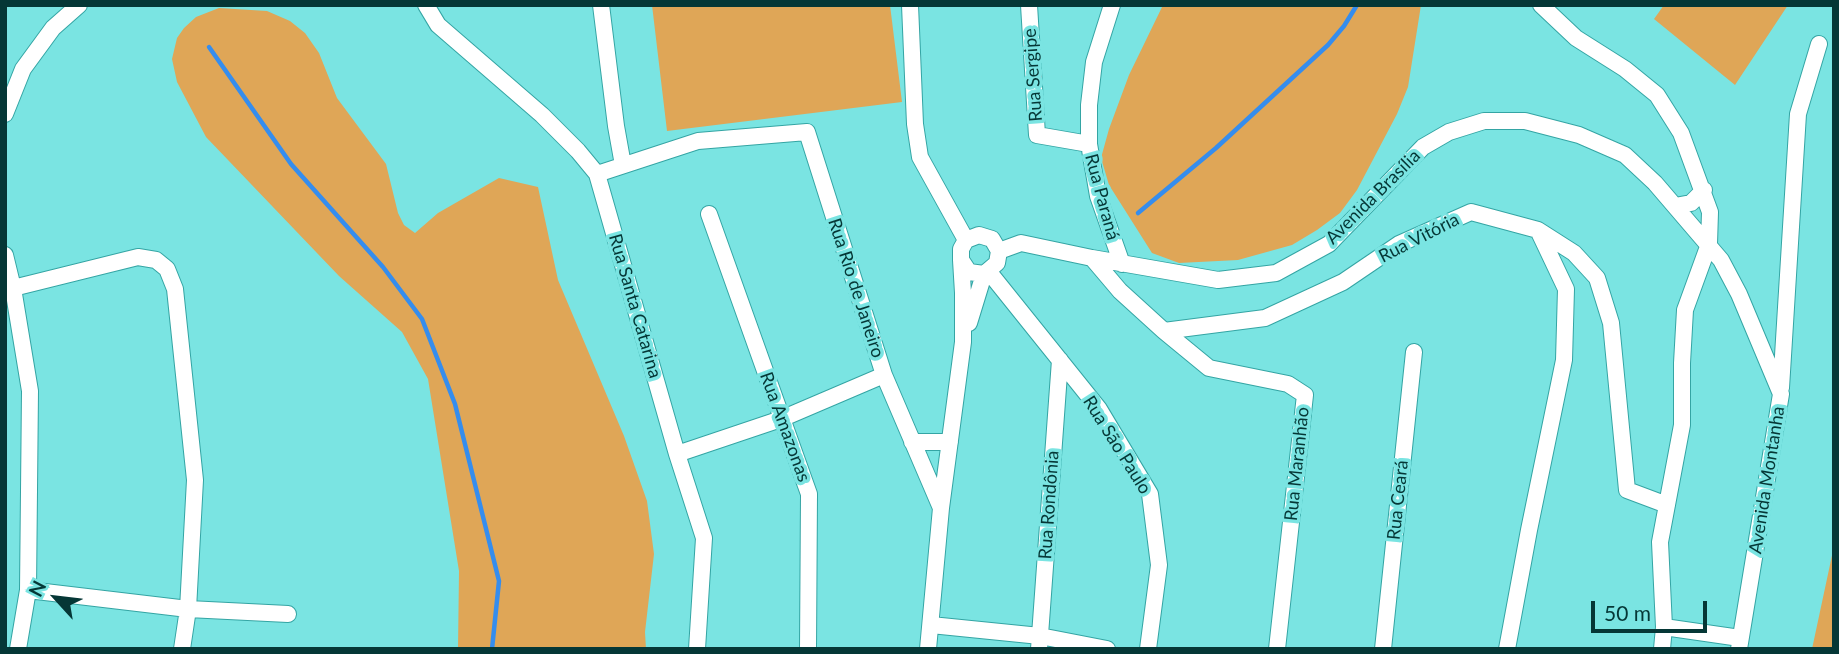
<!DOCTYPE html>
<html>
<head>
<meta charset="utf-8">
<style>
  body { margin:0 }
  #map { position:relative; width:1839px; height:654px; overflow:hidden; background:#7ae4e2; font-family:Lato,sans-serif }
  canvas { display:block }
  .frame { position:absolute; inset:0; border:7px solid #053736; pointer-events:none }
  .north { position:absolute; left:21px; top:563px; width:70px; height:70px; -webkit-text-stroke:5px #7ae4e2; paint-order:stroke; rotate:297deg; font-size:19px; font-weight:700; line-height:28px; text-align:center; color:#053736 }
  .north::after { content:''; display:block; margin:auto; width:24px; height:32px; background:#053736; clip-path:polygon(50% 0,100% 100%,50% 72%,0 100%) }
  .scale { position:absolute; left:1591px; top:601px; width:116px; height:32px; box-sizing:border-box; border:4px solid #053736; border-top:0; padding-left:9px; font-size:21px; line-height:24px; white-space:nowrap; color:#053736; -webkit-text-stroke:5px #7ae4e2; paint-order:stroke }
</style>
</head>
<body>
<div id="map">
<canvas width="1839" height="654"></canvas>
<div class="frame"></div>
<div class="north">N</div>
<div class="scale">50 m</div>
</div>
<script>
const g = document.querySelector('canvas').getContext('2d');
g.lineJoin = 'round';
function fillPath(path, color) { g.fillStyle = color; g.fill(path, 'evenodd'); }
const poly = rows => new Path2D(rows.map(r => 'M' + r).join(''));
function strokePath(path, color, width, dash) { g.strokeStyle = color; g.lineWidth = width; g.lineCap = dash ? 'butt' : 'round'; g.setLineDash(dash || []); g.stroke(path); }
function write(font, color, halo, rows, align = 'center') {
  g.font = font + ' Lato,sans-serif'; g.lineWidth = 7; g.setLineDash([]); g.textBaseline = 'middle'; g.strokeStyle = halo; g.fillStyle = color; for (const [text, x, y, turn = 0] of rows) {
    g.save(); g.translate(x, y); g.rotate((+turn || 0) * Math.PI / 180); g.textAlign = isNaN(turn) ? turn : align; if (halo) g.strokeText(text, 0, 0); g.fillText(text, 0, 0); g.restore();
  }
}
const green = poly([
  [652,5,890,5,902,102,667,131],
  [1163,5,1421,5,1408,87,1397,114,1357,190,1340,213,1317,230,1292,245,1238,260,1179,263,1152,253,1109,185,1101,158,1109,129,1129,75],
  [1664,5,1788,5,1735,85,1654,19],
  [219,8,267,11,290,21,305,33,319,53,337,98,386,164,398,213,404,225,415,233,438,213,499,178,538,187,558,280,624,436,647,501,654,554,645,632,646,649,458,649,459,571,428,379,402,332,339,276,206,137,177,82,172,59,177,38,184,28,196,17],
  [1834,546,1834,649,1812,649]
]);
const stream = poly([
  [209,47,291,164,383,267,422,319,455,404,499,581,492,649],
  [1138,213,1216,148,1328,45,1344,26,1357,5]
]);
const minor = poly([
  [426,5,438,25,542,115,578,151,597,174,677,454,704,538,697,649],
  [601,5,616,126,623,165],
  [910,5,915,124,920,157,966,240],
  [1029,5,1037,135,1089,144],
  [1112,5,1094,62,1089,105,1089,144,1098,196,1122,264],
  [1541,5,1576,38,1625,69,1657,95,1681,133,1710,212,1709,244,1685,310,1682,363,1682,425,1660,542,1664,627,1662,649],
  [5,114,23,69,53,28,79,5],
  [597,174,698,141,807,132,884,375,941,508],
  [1675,206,1691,203,1704,190],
  [709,214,809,494,808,649],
  [999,251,1021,243,1092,258,1218,280,1276,273,1329,244,1423,147,1449,132,1484,121,1525,121,1579,135,1625,155,1655,183,1721,260,1739,294,1781,394,1739,649],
  [5,255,13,288,30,391,28,590,18,649],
  [1092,258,1120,291,1164,331,1265,318,1343,282,1399,244,1471,212,1538,230,1574,253,1597,278,1611,323,1627,490,1667,505],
  [989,272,1099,409,1150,494,1159,565,1148,649],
  [5,290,138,257,156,260,167,269,175,289,195,480,188,609,182,649],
  [969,323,984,274],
  [1164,331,1209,368,1288,384,1305,395,1277,649],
  [1781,388,1798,114,1819,44],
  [912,442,950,442],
  [677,454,781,419,884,375],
  [28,590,188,609,288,614],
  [931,625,1040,636,1107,649],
  [1664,627,1740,638],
  [928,649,941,508,963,342,963,293,961,260,961,249,966,240,979,235,992,239,999,251,997,263,984,274,969,272,961,260],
  [1039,649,1060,360],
  [1383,649,1414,352],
  [1507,649,1529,530,1564,360,1566,289,1538,230]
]);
const streetNames = [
  ["Rua Sergipe",1033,75,-94],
  ["Rua Paraná",1102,197,75],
  ["Avenida Brasília",1373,197,-45],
  ["Rua Vitória",1419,238,-27],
  ["Rua Rio de Janeiro",856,288,72],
  ["Rua Santa Catarina",635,306,74],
  ["Rua Amazonas",785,427,70],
  ["Rua São Paulo",1117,445,58],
  ["Rua Maranhão",1297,464,-84],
  ["Avenida Montanha",1767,480,-81],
  ["Rua Ceará",1398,500,-84],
  ["Rua Rondônia",1049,505,-86]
];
fillPath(green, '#dfa657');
strokePath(stream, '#358dee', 4.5);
strokePath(minor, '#34a5a4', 18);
strokePath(minor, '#fff', 16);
write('18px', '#053736', '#7ae4e2', streetNames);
</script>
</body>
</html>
